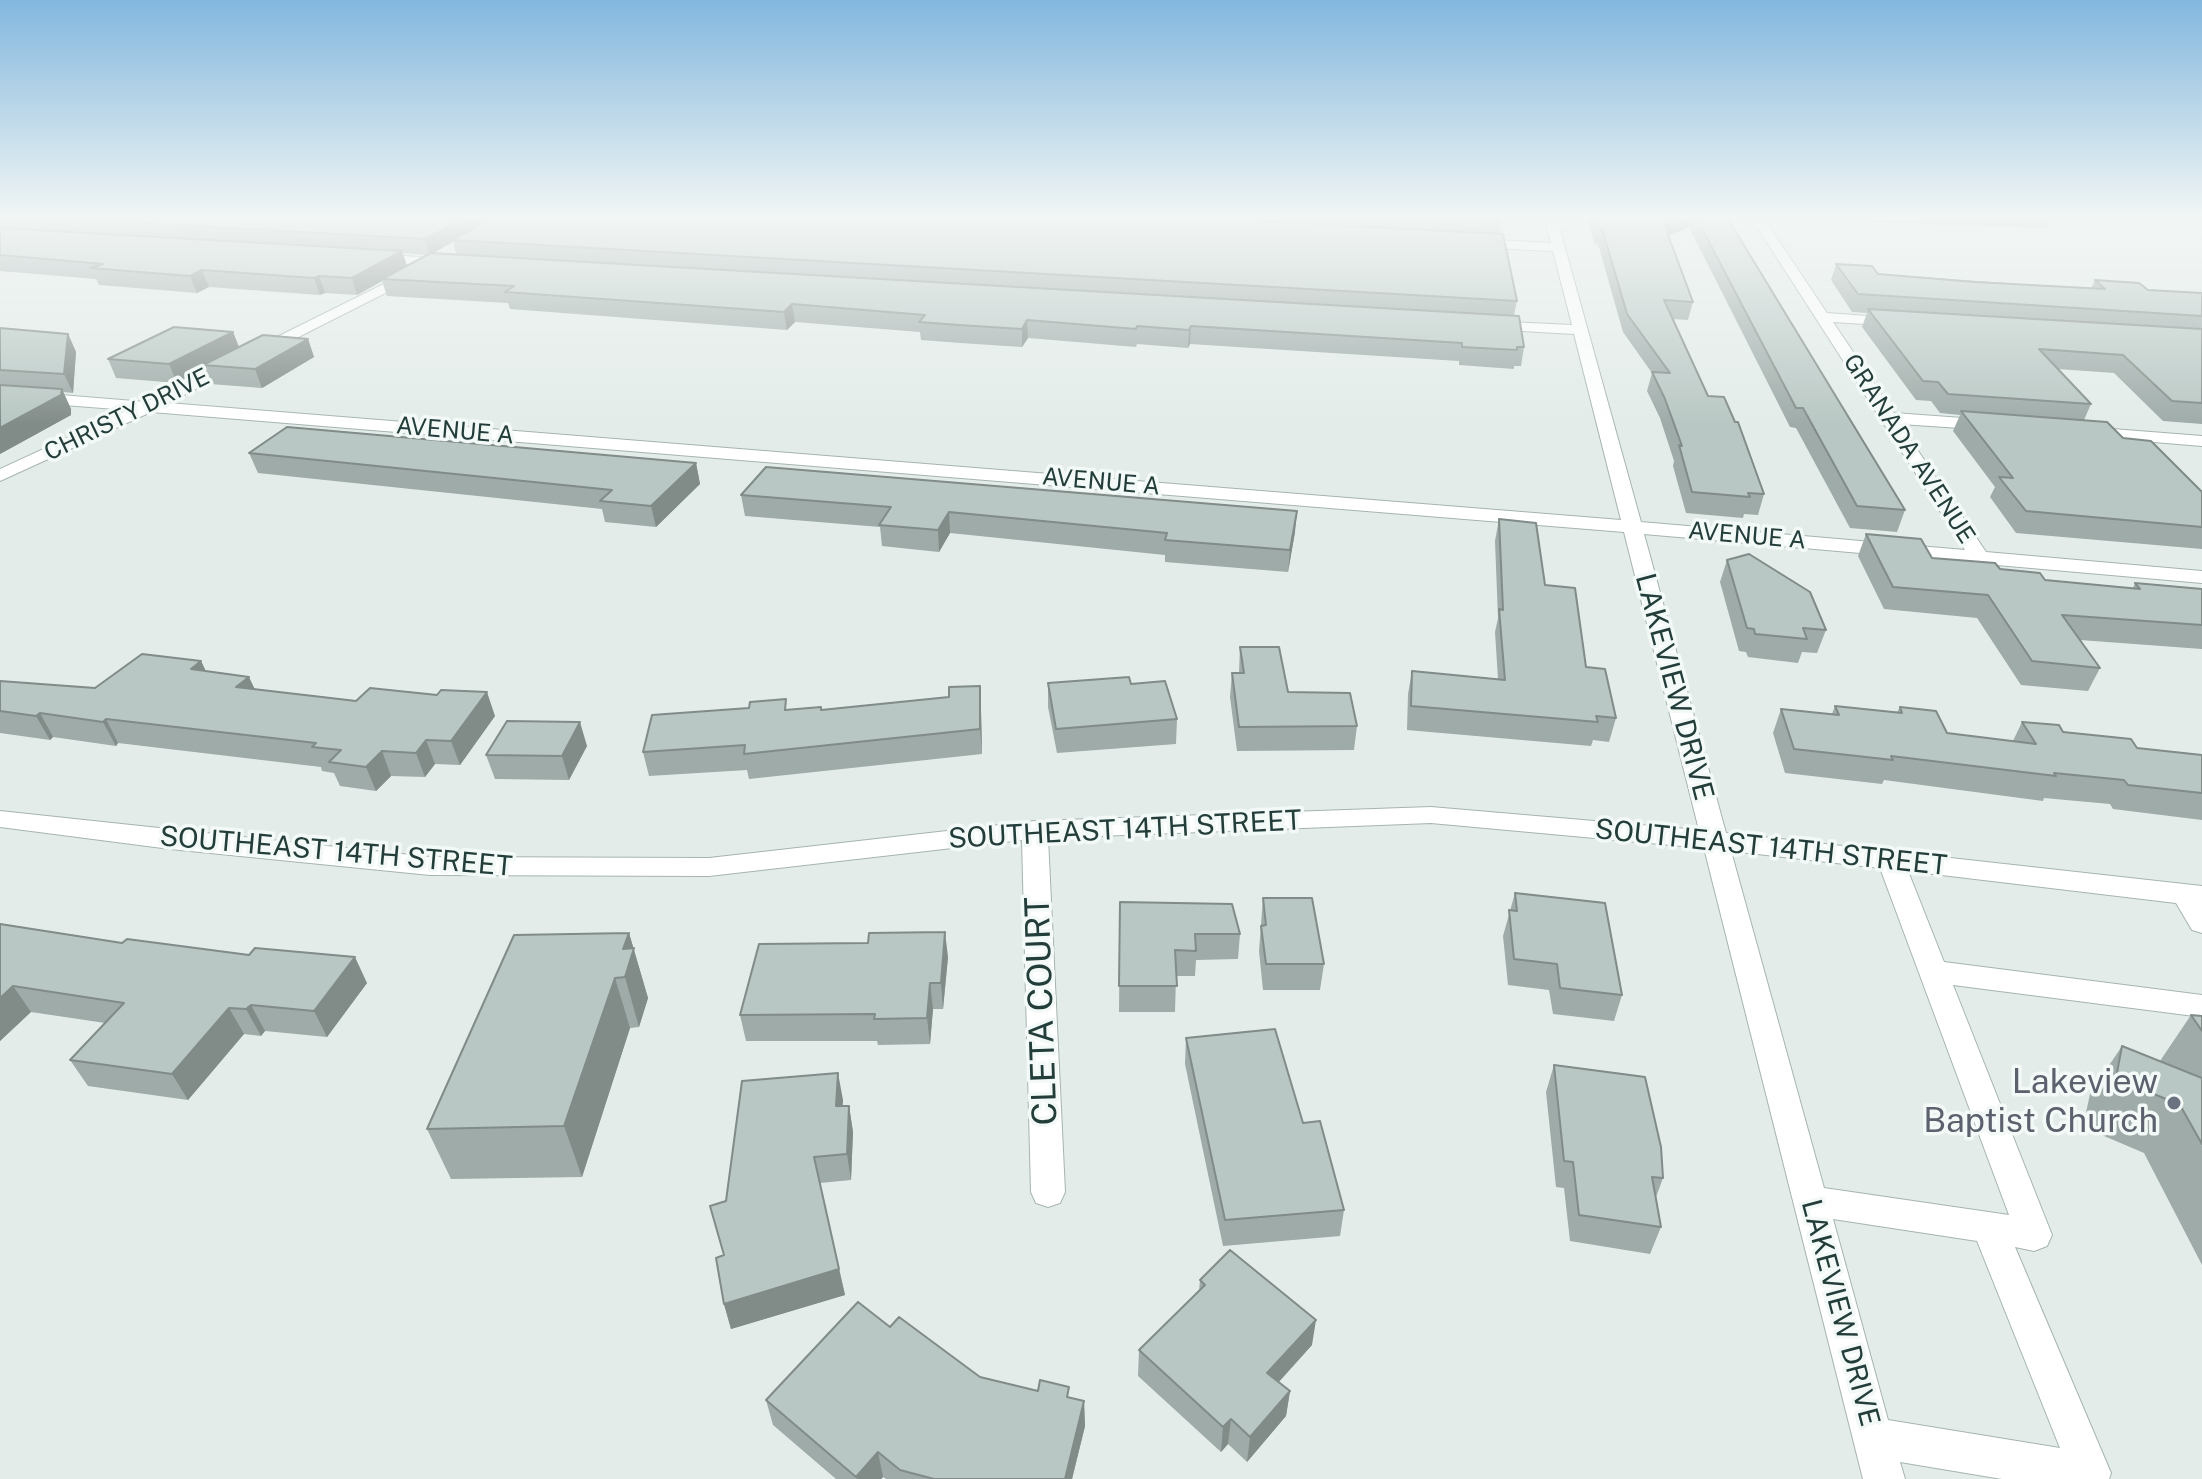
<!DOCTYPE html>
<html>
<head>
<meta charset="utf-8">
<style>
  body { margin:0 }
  canvas { display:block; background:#e3ece9 }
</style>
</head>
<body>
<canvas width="2202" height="1479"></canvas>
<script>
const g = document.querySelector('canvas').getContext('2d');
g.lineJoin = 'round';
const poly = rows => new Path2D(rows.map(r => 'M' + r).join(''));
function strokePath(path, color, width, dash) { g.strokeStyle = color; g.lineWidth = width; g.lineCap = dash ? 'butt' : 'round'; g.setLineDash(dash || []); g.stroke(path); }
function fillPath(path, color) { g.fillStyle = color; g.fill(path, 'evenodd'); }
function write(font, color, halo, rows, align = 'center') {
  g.font = font + ' "Public Sans",sans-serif'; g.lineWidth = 7; g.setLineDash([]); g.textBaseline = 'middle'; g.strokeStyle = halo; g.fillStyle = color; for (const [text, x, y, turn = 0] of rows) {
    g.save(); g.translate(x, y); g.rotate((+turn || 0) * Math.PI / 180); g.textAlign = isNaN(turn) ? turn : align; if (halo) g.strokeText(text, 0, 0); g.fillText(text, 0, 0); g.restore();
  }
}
const minor = poly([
  [1545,219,1557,219,1641,522,1965,550,1752,219,1764,219,1827,313,1896,318,1903,322,1896,326,1833,322,1894,413,1990,420,1998,425,1990,430,1900,424,1986,552,2202,571,2202,583,1644,534,1726,833,2202,886,2202,933,2192,930,2176,903,1908,871,1944,962,2202,995,2202,1017,1953,985,2052,1235,2047,1246,2034,1251,2015,1247,2111,1473,2109,1479,2002,1479,1900,1462,1905,1479,1863,1479,1704,848,1431,823,1048,838,1065,1192,1060,1203,1048,1207,1036,1203,1031,1192,1022,840,709,876,430,875,170,849,0,827,0,811,430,857,709,858,1035,821,1431,807,1699,830,1624,532,151,412,0,481,0,469,128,410,0,400,0,390,146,402,414,269,419,270,419,276,168,403,1621,520,1574,334,1488,329,1481,325,1488,321,1572,325,1553,251,1474,247,1468,243,1474,239,1551,243,1545,219],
  [1731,851,1880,868,2009,1215,1824,1188,1731,851],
  [1833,1219,1977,1241,2060,1448,1888,1420,1833,1219],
  [374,254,449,259,456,263,449,267,369,261,368,258,374,254],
  [2087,427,2202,436,2202,446,2081,436,2079,432,2081,428,2087,427]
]);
const wall = poly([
  [0,219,1502,219,1500,234,1517,301,1514,315,1524,347,1521,366,1514,366,1514,369,1459,365,1459,361,1190,344,1188,348,1137,344,1136,347,1028,338,1022,347,960,343,921,340,920,332,795,322,787,330,510,309,508,303,387,296,382,281,357,295,325,293,320,295,209,287,197,293,99,285,96,279,0,271],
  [453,242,456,254,433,253],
  [403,253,427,255,407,266],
  [1587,219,1728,219,1905,510,1897,532,1850,528,1796,428,1790,427,1689,227,1669,236,1693,302,1688,320,1673,319,1708,396,1764,494,1758,515,1744,514,1743,518,1686,513,1673,466,1674,461,1660,418,1647,391,1652,373,1623,332,1598,244,1595,244],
  [1867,219,2051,219,2047,228,1869,222],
  [1836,264,1878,274,2091,289,2095,280,2148,290,2202,293,2202,424,2163,421,2114,373,2058,369,2091,404,2084,420,2123,438,2202,492,2202,549,2016,533,1990,497,1995,487,1953,431,1960,415,1940,413,1931,401,1916,400,1862,327,1867,313,1852,312,1831,280],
  [0,328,68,334,76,352,73,393,63,392,71,409,71,415,0,454],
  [233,332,239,347,308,339,314,357,262,388,210,384,204,369,177,383,116,378,108,359],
  [249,453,696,463,700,484,656,527,605,522,602,509,258,473],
  [741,495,1295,532,1288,572,1165,562,1165,555,950,533,939,552,882,546,880,527,745,516],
  [1499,519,1545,585,1586,667,1616,718,1609,742,1593,740,1591,746,1407,730,1408,694,1412,671,1498,679,1495,632,1498,618,1495,541],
  [1866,534,1932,558,2000,569,2045,580,2133,588,2135,583,2202,589,2202,649,2080,640,2100,668,2088,691,2021,685,1977,618,1884,609,1858,556],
  [1727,560,1826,630,1817,653,1802,652,1798,663,1748,657,1746,652,1739,651,1720,582],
  [1240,647,1288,692,1357,726,1354,750,1237,751,1230,697,1232,673,1239,673],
  [201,661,206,671,255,689,495,716,460,765,435,764,425,777,391,776,376,791,340,786,334,773,322,771,321,767,118,743,116,746,53,737,50,740,0,733,0,681,95,688],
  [1048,683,1131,684,1177,719,1176,744,1057,753,1048,707],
  [1835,706,1897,712,1900,707,1947,733,2013,741,2022,722,2137,748,2202,755,2202,820,2113,809,2110,804,2044,798,2043,801,1884,780,1882,784,1785,773,1773,733,1781,709,1832,714],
  [788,710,981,710,982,754,749,779,747,770,649,776,643,752],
  [587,746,569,780,495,779,486,755],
  [1515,893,1622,995,1614,1021,1553,1014,1549,990,1508,985,1503,936],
  [1263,898,1324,964,1320,990,1263,990,1259,951],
  [1120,902,1240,934,1238,959,1196,960,1195,976,1176,976,1175,1012,1119,1012],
  [0,924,367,983,327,1037,265,1031,261,1036,244,1034,188,1100,88,1086,70,1060,105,1023,31,1012,0,1041],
  [629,933,648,998,639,1027,630,1028,582,1177,451,1179,427,1129],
  [948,957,943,1009,933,1009,930,1044,878,1045,877,1041,746,1041,740,1015],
  [2191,1015,2202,1016,2202,1265,2144,1153,2083,1127,2090,1094,2122,1046,2160,1061],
  [1186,1038,1303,1123,1344,1210,1340,1236,1223,1246,1185,1064],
  [1554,1065,1663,1178,1656,1197,1661,1227,1650,1254,1570,1241,1564,1188,1556,1187,1546,1092],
  [843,1100,842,1106,849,1106,853,1132,851,1180,820,1183,845,1295,731,1329,724,1304,724,1255],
  [1200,1280,1312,1345,1279,1382,1290,1391,1286,1416,1247,1462,1228,1444,1221,1452,1138,1376,1139,1350,1199,1292],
  [890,1327,980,1377,1084,1401,1085,1426,1072,1479,886,1479,883,1477,881,1479,836,1479,773,1425,766,1400]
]);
const shadedWall = poly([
  [462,219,494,219,452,240,453,242,429,255,425,239],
  [1675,219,1691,219,1689,227,1660,239,1664,224],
  [402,251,407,267,382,279,382,281,357,295,352,278],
  [202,270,209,287,197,293,190,276],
  [319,276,325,293,320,295,314,278],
  [792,304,795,322,787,330,784,312],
  [1027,320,1028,338,1022,347,1022,329],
  [1191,326,1190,344,1188,348,1189,330],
  [233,332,240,350,203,365,204,369,177,383,169,364],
  [68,334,76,352,73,393,64,374],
  [308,339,314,357,262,388,255,369],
  [62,389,71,409,71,415,0,454,0,428],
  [696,463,700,484,656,527,651,506],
  [1297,511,1295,532,1288,572,1290,550],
  [949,512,950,533,939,552,938,530],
  [201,661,212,685,191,669],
  [249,677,260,700,236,687],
  [980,686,981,710,982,754,980,729],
  [487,692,495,716,460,765,451,741],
  [40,713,53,737,50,740,36,716],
  [106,719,118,743,116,746,103,722],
  [580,722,587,746,569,780,562,756],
  [426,740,435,764,425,777,416,753],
  [382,751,391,776,376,791,366,767],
  [945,932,948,957,943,1009,941,983],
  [629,933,648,998,639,1027,625,977,623,949],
  [355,957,367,983,327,1037,314,1011],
  [615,978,630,1028,582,1177,564,1126],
  [930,983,933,1009,930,1044,927,1018],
  [13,986,31,1012,0,1041,0,998],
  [251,1005,265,1031,261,1036,246,1009],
  [229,1008,244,1034,188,1100,172,1074],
  [838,1073,843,1100,841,1133,836,1106],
  [849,1106,853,1132,851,1180,847,1154],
  [839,1269,845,1295,731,1329,724,1304],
  [1316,1320,1312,1345,1264,1398,1267,1373],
  [1290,1391,1286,1416,1247,1462,1250,1437],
  [1084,1401,1085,1426,1072,1479,1065,1479],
  [1231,1419,1228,1444,1221,1452,1223,1427],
  [878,1452,883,1477,881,1479,857,1479,856,1477]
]);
const building = poly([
  [74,219,462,219,425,239,74,219],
  [490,219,1218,219,1503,234,1517,301,452,240,490,219],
  [1458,219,1502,219,1502,221,1458,219],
  [1595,219,1675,219,1664,224,1693,302,1664,300,1708,396,1724,397,1735,422,1738,422,1764,494,1748,493,1750,497,1692,492,1679,445,1682,446,1665,399,1652,372,1670,373,1627,314,1602,228,1599,228,1595,219],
  [1697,219,1728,219,1905,510,1857,506,1803,408,1796,408,1697,219],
  [0,228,402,251,352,278,319,276,314,278,202,270,190,276,91,268,103,264,0,255,0,228],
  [431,253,1519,316,1524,347,1517,347,1517,350,1462,347,1462,343,1191,326,1189,330,1137,326,1136,329,1027,320,1022,329,959,325,919,322,925,315,792,304,784,312,505,292,514,286,382,279,431,253],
  [1836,264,1872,266,1878,274,1975,282,2105,289,2095,280,2139,283,2148,290,2202,293,2202,316,1858,294,1836,264],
  [1868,309,2202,329,2202,403,2172,401,2123,355,2039,349,2091,404,1948,394,1938,382,1923,381,1868,309],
  [174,327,233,332,169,364,108,359,174,327],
  [0,328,68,334,64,374,0,370,0,328],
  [263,335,308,339,255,369,203,365,263,335],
  [0,385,62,389,61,395,0,428,0,385],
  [1961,411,2107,422,2123,438,2151,441,2202,492,2202,527,2026,511,1999,477,2013,478,1961,411],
  [287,427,696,463,651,506,600,501,612,490,249,453,287,427],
  [766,467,1297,511,1290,550,1165,540,1167,533,949,512,938,530,879,525,891,507,741,495,766,467],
  [1499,519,1536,523,1545,585,1575,588,1586,667,1605,669,1616,718,1596,716,1598,722,1411,706,1412,671,1505,680,1499,609,1503,610,1499,519],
  [1866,534,1921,539,1932,558,1995,563,2000,569,2040,573,2045,580,2140,589,2135,583,2202,589,2202,625,2062,615,2100,668,2032,661,1988,595,1893,587,1866,534],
  [1749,554,1810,592,1826,630,1803,628,1807,639,1755,634,1754,629,1747,628,1727,560,1749,554],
  [1240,647,1279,647,1288,692,1350,693,1357,726,1239,727,1232,673,1244,673,1240,647],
  [142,654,201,661,191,669,249,677,236,687,356,701,370,688,437,695,441,690,487,692,451,741,426,740,416,753,382,751,366,767,329,762,341,750,312,747,316,743,106,719,103,722,40,713,36,716,0,711,0,681,95,688,142,654],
  [1129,677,1131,684,1165,681,1177,719,1056,729,1048,683,1129,677],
  [980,686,980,729,744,754,745,745,643,752,652,715,749,708,750,702,786,699,785,710,821,707,821,710,949,697,949,687,980,686],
  [1835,706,1902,713,1900,707,1936,711,1947,733,2036,744,2022,722,2059,725,2063,732,2131,739,2137,748,2202,755,2202,793,2128,785,2124,780,2054,773,2056,776,1891,756,1893,760,1794,749,1781,709,1839,715,1835,706],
  [507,721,580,722,562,756,486,755,507,721],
  [1515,893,1605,903,1622,995,1560,988,1557,964,1514,959,1509,910,1517,911,1515,893],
  [1263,898,1312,898,1324,964,1266,964,1261,926,1266,925,1263,898],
  [1120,902,1232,904,1240,934,1195,934,1196,951,1175,950,1177,986,1119,986,1120,902],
  [0,924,122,943,127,939,249,955,255,948,355,957,314,1011,251,1005,246,1009,229,1008,172,1074,70,1060,124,1003,13,986,0,998,0,924],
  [945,932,941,983,930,983,927,1018,874,1019,875,1014,740,1015,759,944,868,943,869,933,945,932],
  [629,933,623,949,634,948,625,977,615,978,564,1126,427,1129,514,935,629,933],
  [2191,1015,2202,1016,2202,1031,2191,1015],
  [1275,1029,1303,1123,1320,1121,1344,1210,1225,1220,1186,1038,1275,1029],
  [2122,1046,2202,1078,2202,1144,2180,1105,2116,1078,2122,1046],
  [1554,1065,1645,1077,1661,1147,1663,1178,1652,1177,1661,1227,1579,1215,1573,1162,1564,1161,1554,1065],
  [838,1073,836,1106,849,1106,847,1154,814,1157,839,1269,724,1304,716,1258,724,1255,710,1206,726,1201,742,1081,838,1073],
  [1230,1250,1316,1320,1267,1373,1290,1391,1250,1437,1231,1419,1223,1427,1139,1350,1205,1285,1200,1280,1230,1250],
  [858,1302,890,1327,899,1317,980,1377,1038,1391,1040,1380,1069,1387,1067,1397,1084,1401,1065,1479,934,1479,900,1470,878,1452,856,1477,766,1400,858,1302]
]);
const markers = [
  [2174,1103,8,"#6b7280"]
];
const farStreetnames = [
  ["CHRISTY DRIVE",127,415,-26],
  ["AVENUE A",455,431,5],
  ["GRANADA AVENUE",1909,449,57],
  ["AVENUE A",1101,482,5],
  ["AVENUE A",1747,536,5]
];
const streetNames = [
  ["LAKEVIEW DRIVE",1674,687,75],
  ["SOUTHEAST 14TH STREET",1125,830,-3],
  ["SOUTHEAST 14TH STREET",1771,848,6],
  ["SOUTHEAST 14TH STREET",336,852,5],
  ["LAKEVIEW DRIVE",1840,1313,75]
];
const nearStreetnames = [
  ["CLETA COURT",1042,1011,-92]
];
const nearWorshipnames = [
  ["Lakeview",2158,1083],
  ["Baptist Church",2158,1122]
];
strokePath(minor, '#a6b4b1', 2);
fillPath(minor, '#fff');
fillPath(wall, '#9eaba8');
fillPath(shadedWall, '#818b88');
fillPath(building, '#b8c7c3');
strokePath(building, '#818b88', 2);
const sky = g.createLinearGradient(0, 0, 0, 426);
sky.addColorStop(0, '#83b7de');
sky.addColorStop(0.51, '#f2f6f5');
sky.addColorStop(1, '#f2f6f500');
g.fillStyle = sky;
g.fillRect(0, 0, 2202, 426);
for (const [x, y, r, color] of markers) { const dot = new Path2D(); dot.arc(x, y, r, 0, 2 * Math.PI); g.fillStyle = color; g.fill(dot); strokePath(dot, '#f3f9f7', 3); }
write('24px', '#233d3a', '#f3f9f7', farStreetnames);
write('28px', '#233d3a', '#f3f9f7', streetNames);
write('34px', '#233d3a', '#f3f9f7', nearStreetnames);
write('34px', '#5b616d', '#f3f9f7', nearWorshipnames, 'right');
</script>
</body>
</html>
